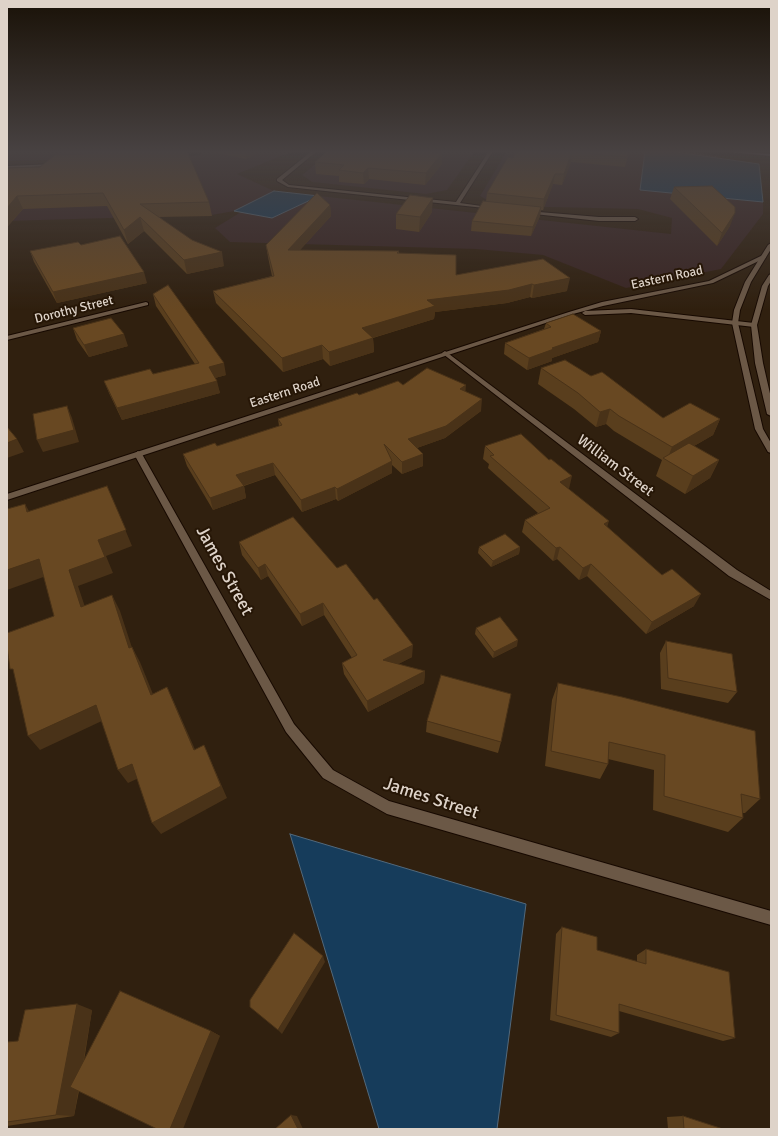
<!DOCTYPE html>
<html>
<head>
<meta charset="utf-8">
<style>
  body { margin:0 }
  #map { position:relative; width:778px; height:1136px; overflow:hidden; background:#30200f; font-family:Signika,sans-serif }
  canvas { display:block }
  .frame { position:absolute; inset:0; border:8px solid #ded3c9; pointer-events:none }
</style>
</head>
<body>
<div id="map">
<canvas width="778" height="1136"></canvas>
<div class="frame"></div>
</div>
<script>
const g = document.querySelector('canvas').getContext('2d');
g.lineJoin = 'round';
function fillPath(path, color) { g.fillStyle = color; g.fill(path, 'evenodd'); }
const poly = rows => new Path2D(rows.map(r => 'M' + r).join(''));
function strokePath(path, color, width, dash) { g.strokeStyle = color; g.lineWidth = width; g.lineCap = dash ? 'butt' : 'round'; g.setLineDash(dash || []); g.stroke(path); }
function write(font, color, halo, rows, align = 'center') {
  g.font = font + ' Signika,sans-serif'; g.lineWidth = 4; g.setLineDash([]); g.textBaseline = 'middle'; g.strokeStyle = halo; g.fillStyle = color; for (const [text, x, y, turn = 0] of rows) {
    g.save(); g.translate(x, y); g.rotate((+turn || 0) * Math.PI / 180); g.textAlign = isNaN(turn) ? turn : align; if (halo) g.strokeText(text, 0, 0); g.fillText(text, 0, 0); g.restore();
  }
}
const commercial = poly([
  [7,151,131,151,53,160,7,161],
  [203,151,294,151,237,174,274,191,234,211,212,215,7,221,7,171,96,169,200,155],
  [331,151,475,151,447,190,426,194,312,182,302,175],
  [507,151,645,151,640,190,763,202,763,214,721,269,626,288,543,255,476,249,230,242,215,228,241,212,272,218,319,196,671,234,672,218,638,209,546,207,489,201,480,196]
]);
const water = poly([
  [645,151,669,151,759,164,763,202,640,190,645,151],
  [274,191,319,196,272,218,234,211,274,191],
  [290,834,526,904,497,1129,379,1129,290,834]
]);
const path = poly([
  [679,151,718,157]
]);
const minor = poly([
  [312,151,317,151,282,180,289,185,456,202,489,151,493,151,460,203,496,208,494,209,288,187,277,181,277,179,312,151],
  [57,164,55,166,7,168,7,166,57,164],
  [527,211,599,217,635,217,638,219,635,221,599,221,525,213,527,211],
  [146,302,148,303,148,305,7,340,7,336,146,302],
  [445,351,737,570,771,591,771,600,729,576,443,354,442,353,445,351],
  [138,451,142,454,294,724,333,770,389,801,771,911,771,925,387,814,323,778,286,732,134,454,138,451]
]);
const tertiary = poly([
  [763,255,766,257,765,258,713,283,603,306,573,314,7,500,7,494,569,312,602,302,709,281,763,255],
  [631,309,754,323,757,325,754,327,631,313,585,315,582,313,585,311,631,309]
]);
const secondary = poly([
  [771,243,771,249,751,282,740,310,738,323,763,429,771,443,771,453,768,452,755,429,732,323,734,310,745,282,768,245,771,243],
  [771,274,771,281,768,286,757,325,763,363,771,398,771,416,767,414,755,363,751,325,762,286,769,275,771,274]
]);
const trunk = poly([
  [729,151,771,154,771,156,731,152,729,151]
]);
const wall = poly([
  [62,151,187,151,209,202,212,216,159,217,224,266,187,274,144,231,128,244,107,206,23,209,8,226,7,225,7,168,40,167,63,155],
  [207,151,259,151,254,155,246,159],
  [328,151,442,151,441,153,442,164,425,185,369,179,364,184,339,182,339,176,316,174,315,162],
  [516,151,629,151,625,167,571,162,562,185,553,184,543,210,541,210,540,216,531,236,471,231,472,221,486,201,487,193,513,158],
  [674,187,730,226,717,246,670,199],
  [330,205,331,216,300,250,399,251,399,254,456,275,543,259,567,291,532,298,530,297,507,303,435,312,434,319,373,338,374,352,330,366,323,359,283,372,216,303,213,291,272,276,268,257,266,245],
  [432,212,419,232,396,229,396,214],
  [30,251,147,283,57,303,34,262],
  [153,294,226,375,215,378,220,393,122,420,109,393,104,381,153,374,195,364,156,306],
  [546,323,601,331,598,342,552,358,552,361,527,370,504,354,505,343,544,329],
  [73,328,128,346,89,357,77,340],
  [541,368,591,376,663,418,720,419,713,435,694,446,719,460,710,478,685,494,656,476,662,460,614,431,606,424,596,427,574,409,538,384],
  [403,385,466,392,481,411,445,438,417,448,423,454,423,466,402,474,392,465,392,473,338,501,336,499,302,512,275,475,244,486,246,498,213,510,187,466,183,454,217,446,279,426,278,419,359,395],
  [485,446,569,489,607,527,694,606,646,634,587,576,579,580,557,559,553,561,522,532,525,520,538,513,488,468,489,464,483,459],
  [239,542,412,657,398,664,425,671,424,683,368,712,344,674,342,663,352,658,324,615,302,626,268,576,261,580,242,555],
  [479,547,520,547,519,554,491,567,478,553],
  [476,628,517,646,493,658,475,634],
  [666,641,737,692,728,703,661,689,660,653],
  [558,683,760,799,745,813,742,813,743,818,728,832,653,810,654,770,608,759,608,764,600,779,545,766,552,700],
  [427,721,501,742,498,753,426,732],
  [562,927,597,950,637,962,637,955,646,949,735,1038,723,1041,619,1011,619,1033,611,1037,550,1020,556,934],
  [92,1010,84,1061,211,1031,220,1036,79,1091,74,1116,7,1126,7,1042,18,1041],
  [683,1116,723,1129,668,1129,667,1117]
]);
const shadedWall = poly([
  [7,151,15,151,7,158],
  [87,151,155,151,90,161],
  [245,151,259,151,254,155,246,159],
  [433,151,442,151,432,163],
  [572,152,571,162,562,185,564,174],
  [442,153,442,164,425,185,426,173],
  [368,168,369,179,364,184,363,173],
  [555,174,553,184,543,210,544,199],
  [17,196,23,209,8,226,7,224,7,208],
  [433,198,432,212,419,232,420,217],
  [330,205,331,216,289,262,288,250],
  [541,207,540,216,531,236,533,227],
  [735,213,730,226,717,246,722,233],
  [140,217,144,231,128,244,124,230],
  [222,252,224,266,187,274,184,260],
  [144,272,147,283,57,303,53,292],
  [570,278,567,291,532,298,534,285],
  [532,284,530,297,507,303,435,312,434,319,362,341,362,328,427,300],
  [601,331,598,342,552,358,552,361,527,370,529,358,552,348],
  [124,334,128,346,89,357,84,345],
  [373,338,374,352,330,366,329,352],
  [322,345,323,359,283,372,282,358],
  [224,363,226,375,211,379,209,367],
  [217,381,220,393,122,420,117,408],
  [466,385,465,397,460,389],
  [482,399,481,411,445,438,408,451,408,439],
  [67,406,72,418,79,442,43,452,37,440],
  [610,409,606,424,596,427,600,412],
  [720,419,713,435,668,461,667,460,672,447],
  [17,439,24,452,7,458,7,443],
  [423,454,423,466,402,474,402,462],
  [719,460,710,478,685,494,693,476],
  [392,461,392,473,338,501,337,489],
  [273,463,275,475,239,487,236,475],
  [572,476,569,489,560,482],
  [107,486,132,546,106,556,113,573,78,586,90,622,81,607,69,570,98,540],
  [244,486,246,498,213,510,210,498],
  [335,487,336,499,302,512,301,500],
  [25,504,34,520,27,512],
  [609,521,605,534,604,524],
  [520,547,519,554,491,567,493,561],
  [560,547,557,559,553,561,556,548],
  [39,559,49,575,7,590,7,570],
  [265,564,268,576,261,580,258,568],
  [591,564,587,576,579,580,583,568],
  [701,594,694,606,646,634,652,622],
  [112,595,120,611,137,663,129,648],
  [323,603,324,615,302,626,300,614],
  [518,640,517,646,493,658,494,652],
  [413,645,412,657,383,672,383,660],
  [132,647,140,662,159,709,151,695],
  [425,671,424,683,368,712,367,701],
  [167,687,174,702,201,763,194,750],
  [96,705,106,719,40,750,28,736],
  [204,745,227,798,161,834,152,823],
  [132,764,141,777,128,783,118,770],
  [323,956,325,962,282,1034,278,1030],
  [77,1004,92,1010,74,1116,56,1115],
  [211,1031,220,1036,183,1129,170,1129],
  [291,1115,297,1116,303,1129,298,1129]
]);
const building = poly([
  [103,151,187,151,209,202,140,204,192,240,222,252,184,260,140,217,124,230,103,193,17,196,7,208,7,168,40,167,55,155,86,154,103,151],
  [328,151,433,151,432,152,442,153,426,173,368,168,363,173,339,170,344,165,315,162,328,151],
  [516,151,629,151,627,157,572,152,564,174,555,174,544,199,487,193,508,157,513,158,516,151],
  [712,186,735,207,735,213,722,233,674,187,712,186],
  [317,193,330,205,288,250,399,251,397,253,456,255,456,275,543,259,570,278,534,285,532,284,509,290,427,300,435,306,362,328,373,338,329,352,322,345,282,358,213,291,274,276,266,245,317,193],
  [410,195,433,198,420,217,396,214,410,195],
  [483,201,541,207,533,227,472,221,483,201],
  [120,236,144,272,53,292,30,251,78,242,81,245,120,236],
  [168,285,224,363,209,367,217,381,117,408,104,381,150,369,153,374,199,363,153,294,168,285],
  [573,314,601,331,552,348,554,349,529,358,505,343,551,327,546,323,573,314],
  [111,318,124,334,84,345,73,328,111,318],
  [565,360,591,376,602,372,663,418,690,403,720,419,672,447,619,416,610,409,600,412,578,393,541,368,565,360],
  [427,368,466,385,460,389,482,399,446,426,408,439,423,454,402,462,384,444,392,461,337,489,335,487,301,500,273,463,236,475,244,486,210,498,183,454,215,443,217,446,282,425,278,419,357,393,359,395,398,381,403,385,427,368],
  [67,406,74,430,37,440,33,414,67,406],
  [7,427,17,439,7,443,7,427],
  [521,434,549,460,551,459,572,476,560,482,609,521,604,524,662,575,672,569,701,594,652,622,591,564,583,568,560,547,556,548,525,520,550,508,490,456,494,455,485,446,521,434],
  [689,443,719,460,693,476,663,458,689,443],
  [107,486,126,530,98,540,105,557,69,570,81,607,112,595,129,648,132,647,151,695,167,687,194,750,204,745,221,786,152,823,132,764,118,770,96,705,28,736,13,669,10,669,7,646,7,633,54,616,39,559,7,570,7,509,25,504,27,512,107,486],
  [293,517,337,568,346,564,374,600,377,598,413,645,383,660,425,671,367,701,342,663,357,655,323,603,300,614,265,564,258,568,239,542,293,517],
  [505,534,520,547,493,561,479,547,505,534],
  [500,617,518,640,494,652,476,628,500,617],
  [666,641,732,654,737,692,668,678,666,641],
  [441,675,511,694,501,742,427,721,441,675],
  [558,683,622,697,755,731,760,799,741,794,743,818,664,796,665,755,609,742,608,764,551,751,558,683],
  [562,927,597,937,597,950,646,964,646,949,729,972,735,1038,619,1004,619,1033,556,1015,562,927],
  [294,933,323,956,278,1030,250,1007,250,1000,294,933],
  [120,991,211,1031,170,1129,157,1129,70,1087,120,991],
  [77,1004,56,1115,7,1122,7,1042,18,1041,25,1010,77,1004],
  [291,1115,298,1129,275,1129,291,1115],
  [683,1116,723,1129,684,1129,683,1116]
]);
const farStreetnames = [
  ["Eastern Road",667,278,-12],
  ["Dorothy Street",74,310,-14],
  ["Eastern Road",285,393,-18]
];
const streetNames = [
  ["William Street",615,466,37]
];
const nearStreetnames = [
  ["James Street",224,571,61],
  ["James Street",431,799,18]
];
fillPath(commercial, '#392523');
fillPath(water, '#163c5b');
strokePath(water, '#52697c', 1);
strokePath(minor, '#170900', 2);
strokePath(tertiary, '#170900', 2);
strokePath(secondary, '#170900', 2);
strokePath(trunk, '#170900', 2);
strokePath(path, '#726456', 1, [1.5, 1.5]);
fillPath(minor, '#6b5846');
fillPath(tertiary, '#6b5846');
fillPath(secondary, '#6b5846');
fillPath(trunk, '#b491c3');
fillPath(wall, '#593e1d');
fillPath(shadedWall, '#493218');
fillPath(building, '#684822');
strokePath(building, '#493218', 1);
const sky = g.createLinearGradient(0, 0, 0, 310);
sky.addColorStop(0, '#1a1208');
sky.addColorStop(0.49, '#484242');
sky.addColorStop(1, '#48424200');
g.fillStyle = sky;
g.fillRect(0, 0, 778, 310);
write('13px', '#ded3c9', '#261606', farStreetnames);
write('15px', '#ded3c9', '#261606', streetNames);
write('18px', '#ded3c9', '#261606', nearStreetnames);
</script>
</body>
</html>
